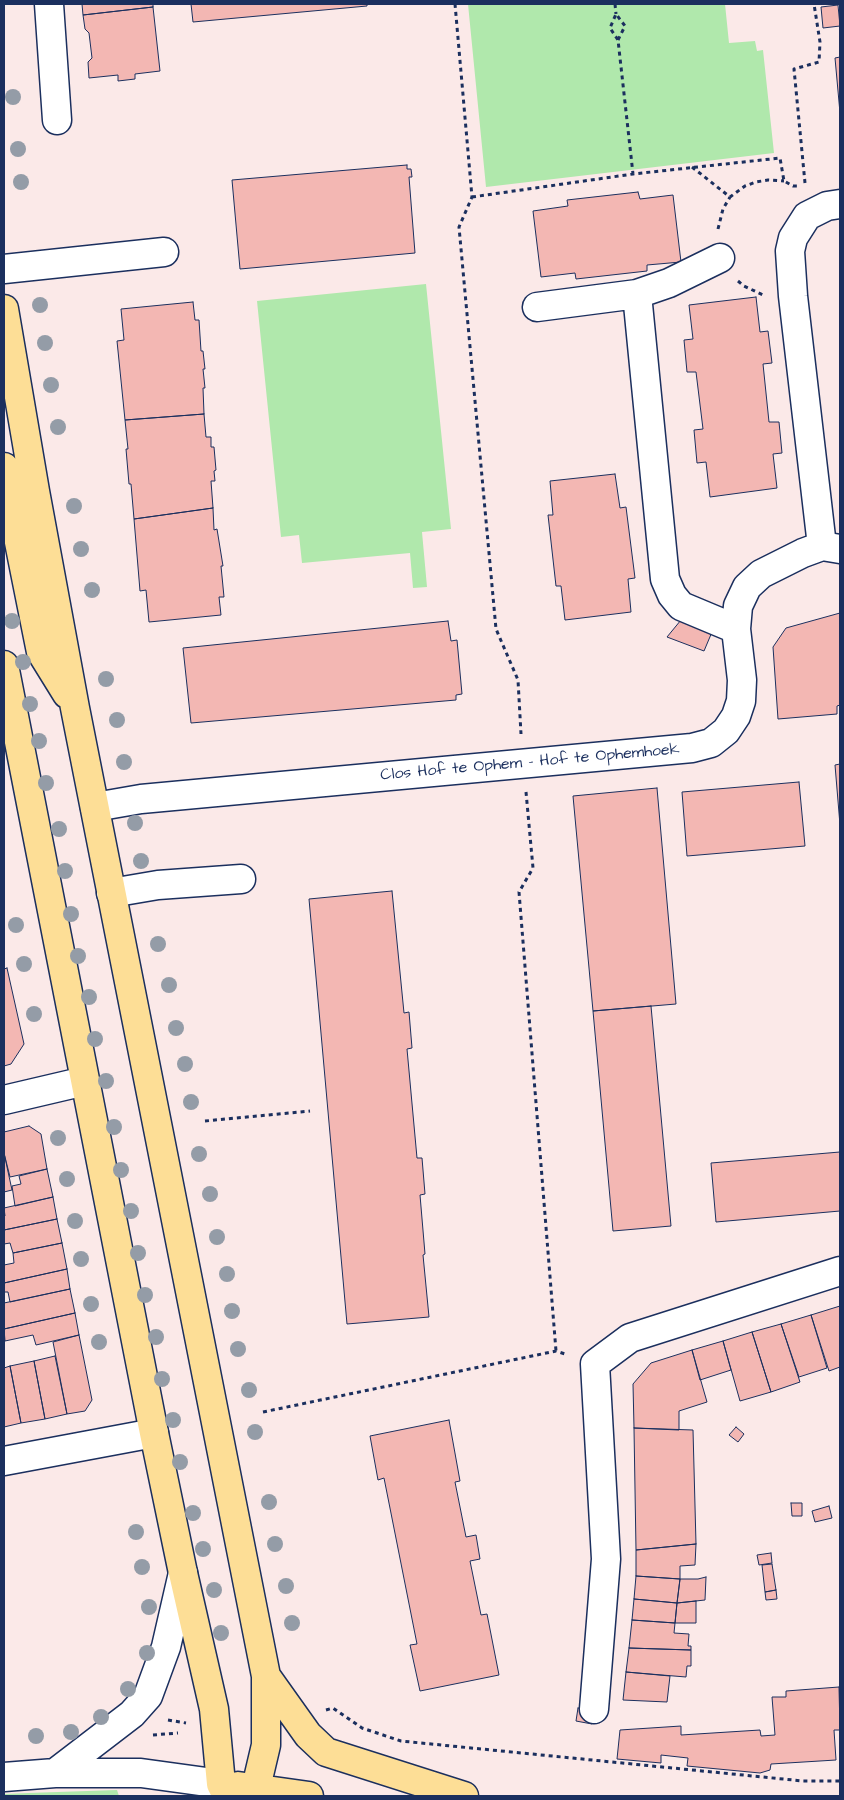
<!DOCTYPE html>
<html>
<head>
<meta charset="utf-8">
<style>
  body { margin:0 }
  #map { position:relative; width:844px; height:1800px; overflow:hidden; background:#fbe9e8; font-family:"Architects Daughter",sans-serif }
  canvas { display:block }
  .frame { position:absolute; inset:0; border:5px solid #1b2f5e; pointer-events:none }
</style>
</head>
<body>
<div id="map">
<canvas width="844" height="1800"></canvas>
<div class="frame"></div>
</div>
<script>
const g = document.querySelector('canvas').getContext('2d');
g.lineJoin = 'round';
function fillPath(path, color) { g.fillStyle = color; g.fill(path, 'evenodd'); }
const poly = rows => new Path2D(rows.map(r => 'M' + r).join(''));
function strokePath(path, color, width, dash) { g.strokeStyle = color; g.lineWidth = width; g.lineCap = dash ? 'butt' : 'round'; g.setLineDash(dash || []); g.stroke(path); }
function write(font, color, halo, rows, align = 'center') {
  g.font = font + ' "Architects Daughter",sans-serif'; g.lineWidth = 4; g.setLineDash([]); g.textBaseline = 'middle'; g.strokeStyle = halo; g.fillStyle = color; for (const [text, x, y, turn = 0] of rows) {
    g.save(); g.translate(x, y); g.rotate((+turn || 0) * Math.PI / 180); g.textAlign = isNaN(turn) ? turn : align; if (halo) g.strokeText(text, 0, 0); g.fillText(text, 0, 0); g.restore();
  }
}
const green = poly([
  [468,4,725,4,729,43,755,41,757,51,763,50,774,153,486,187],
  [426,284,451,529,422,532,427,587,413,588,410,553,302,563,299,535,281,537,257,301],
  [117,1790,119,1796,4,1796,4,1794,28,1793]
]);
const building = poly([
  [82,4,153,4,153,7,83,15,82,4],
  [191,4,367,4,367,6,193,22,191,4],
  [838,5,840,26,823,28,821,7,838,5],
  [153,7,160,71,135,74,135,79,118,81,118,75,89,78,88,62,92,58,89,33,85,29,83,15,153,7],
  [840,57,840,113,835,58,840,57],
  [407,165,407,169,411,169,412,177,409,177,415,253,240,269,232,180,407,165],
  [638,192,640,199,673,195,681,262,647,265,647,271,576,279,575,273,541,277,533,211,568,206,567,200,638,192],
  [756,297,760,332,768,331,772,363,763,364,769,422,779,422,782,453,773,454,777,488,710,497,706,462,697,463,694,430,703,429,696,372,687,372,684,340,693,339,689,305,756,297],
  [193,302,195,320,199,320,201,351,203,351,205,369,203,369,205,388,203,388,204,414,125,420,117,341,124,340,121,309,193,302],
  [204,414,206,437,211,437,211,447,214,447,216,470,214,471,215,481,211,481,213,508,134,519,131,484,129,484,126,449,128,449,125,420,204,414],
  [615,474,620,508,626,507,635,578,628,579,631,612,565,620,561,586,556,586,548,515,553,515,550,481,615,474],
  [213,508,214,530,217,529,223,566,221,566,224,597,219,597,221,615,149,622,146,590,140,591,134,519,213,508],
  [840,613,840,705,837,706,837,714,778,719,773,647,786,628,840,613],
  [681,620,712,632,704,651,667,637,681,620],
  [448,621,451,641,457,640,462,694,456,695,456,700,191,723,183,648,448,621],
  [840,764,840,825,835,765,840,764],
  [799,782,805,846,687,856,682,792,799,782],
  [657,788,676,1004,593,1011,573,796,657,788],
  [392,891,404,1013,409,1012,412,1048,407,1049,417,1158,422,1158,425,1194,420,1195,425,1254,423,1255,429,1317,347,1324,309,899,392,891],
  [7,968,24,1044,11,1064,4,1066,4,969,7,968],
  [651,1006,671,1226,613,1231,593,1011,651,1006],
  [29,1126,41,1134,47,1169,10,1177,4,1153,4,1132,29,1126],
  [840,1152,840,1211,716,1222,711,1163,840,1152],
  [4,1153,12,1190,4,1192,4,1153],
  [47,1169,53,1197,15,1206,12,1186,21,1184,19,1176,47,1169],
  [53,1197,57,1219,4,1230,4,1216,5,1216,4,1208,53,1197],
  [57,1219,62,1243,13,1253,10,1243,4,1244,4,1230,57,1219],
  [62,1243,67,1269,4,1283,4,1265,14,1263,13,1253,62,1243],
  [67,1269,70,1289,10,1302,8,1292,4,1292,4,1283,67,1269],
  [70,1289,75,1313,4,1329,4,1303,70,1289],
  [840,1306,840,1367,829,1371,811,1315,840,1306],
  [75,1313,79,1335,36,1345,33,1335,5,1341,4,1329,75,1313],
  [811,1315,827,1368,799,1377,781,1324,811,1315],
  [781,1324,800,1382,771,1392,752,1332,781,1324],
  [752,1332,771,1392,740,1401,723,1341,752,1332],
  [79,1335,92,1400,85,1411,67,1414,53,1342,79,1335],
  [723,1341,731,1370,700,1380,692,1350,723,1341],
  [692,1350,707,1402,679,1411,679,1430,634,1428,633,1384,651,1363,692,1350],
  [55,1356,67,1414,45,1419,34,1361,55,1356],
  [34,1361,45,1419,21,1423,10,1366,34,1361],
  [10,1366,21,1423,4,1427,4,1368,10,1366],
  [449,1420,460,1481,455,1482,466,1537,476,1535,480,1559,470,1561,481,1615,487,1614,499,1675,420,1691,410,1645,417,1644,384,1478,378,1480,370,1436,449,1420],
  [736,1427,744,1434,738,1442,729,1435,736,1427],
  [634,1428,693,1430,696,1544,636,1550,634,1428],
  [791,1503,802,1503,802,1516,792,1516,791,1503],
  [829,1506,832,1518,815,1522,812,1511,829,1506],
  [696,1544,695,1565,680,1566,680,1579,636,1576,636,1550,696,1544],
  [771,1553,772,1563,759,1565,757,1555,771,1553],
  [772,1564,776,1590,765,1592,762,1565,772,1564],
  [636,1576,680,1579,677,1603,634,1599,636,1576],
  [706,1577,705,1600,677,1603,680,1579,698,1579,706,1577],
  [776,1590,777,1599,766,1600,765,1592,776,1590],
  [634,1599,677,1603,675,1623,632,1620,634,1599],
  [696,1601,696,1623,675,1623,677,1603,696,1601],
  [632,1620,675,1623,674,1633,689,1634,688,1646,691,1646,691,1650,629,1648,632,1620],
  [629,1648,691,1650,691,1666,687,1666,686,1677,626,1672,629,1648],
  [626,1672,670,1676,667,1702,623,1700,626,1672],
  [839,1687,840,1730,834,1730,836,1760,771,1764,770,1770,760,1773,687,1766,688,1758,661,1755,661,1763,617,1759,620,1730,681,1726,681,1735,760,1730,761,1736,775,1735,772,1697,786,1697,786,1691,839,1687],
  [578,1708,594,1710,592,1724,576,1721,578,1708]
]);
const path = poly([
  [455,4,472,197,459,227,496,629,518,680,521,734],
  [615,4,616,14],
  [618,40,625,26,616,14,610,28,618,40,633,174],
  [692,167,730,197,745,186,756,182,768,180,784,181],
  [805,183,794,69,819,62,820,42,814,4],
  [472,197,633,174,780,158,784,181,793,186,798,186],
  [718,229,723,209,730,197],
  [738,281,744,286,763,295],
  [526,792,533,868,519,892,556,1351],
  [205,1121,310,1111],
  [263,1412,556,1351,568,1355],
  [326,1710,333,1708,362,1728,401,1741,803,1781,840,1781],
  [168,1720,186,1723],
  [153,1735,178,1733]
]);
const minor = poly([
  [49,4,57,120],
  [4,269,164,252],
  [637,294,665,579,672,595,681,606,736,629],
  [537,307,637,294,669,283,720,258],
  [822,546,793,296,790,251,793,238,807,216,827,206,840,204],
  [95,807,141,799,692,748,711,743,726,731,736,716,741,701,742,680,736,629,738,606,747,587,761,574,803,553,822,546,840,549],
  [111,893,158,885,241,879],
  [4,1100,85,1081],
  [4,1461,154,1433],
  [594,1709,606,1559,595,1364,630,1338,840,1271],
  [55,1773,132,1714,148,1696,166,1647,183,1573],
  [4,1777,55,1773,141,1773,221,1784]
]);
const major = poly([
  [4,309,35,491,75,708,266,1676,266,1745,254,1796],
  [4,467,41,652,67,694],
  [4,665,154,1433,183,1573,214,1709,221,1784,227,1796],
  [266,1676,308,1735,326,1752,464,1796],
  [238,1786,309,1796]
]);
const trees = [
  [13,97],
  [18,149],
  [21,182],
  [40,305],
  [45,343],
  [51,385],
  [58,427],
  [74,506],
  [81,549],
  [92,590],
  [12,621],
  [23,662],
  [106,679],
  [30,704],
  [117,720],
  [39,741],
  [124,762],
  [46,783],
  [135,823],
  [59,829],
  [141,861],
  [65,871],
  [71,914],
  [16,925],
  [158,944],
  [78,956],
  [24,964],
  [169,985],
  [89,997],
  [34,1014],
  [176,1028],
  [95,1039],
  [185,1064],
  [106,1081],
  [191,1102],
  [114,1127],
  [58,1138],
  [199,1154],
  [121,1170],
  [67,1179],
  [210,1194],
  [131,1211],
  [75,1221],
  [217,1237],
  [138,1253],
  [81,1259],
  [227,1274],
  [145,1295],
  [91,1304],
  [232,1311],
  [156,1337],
  [99,1342],
  [238,1349],
  [162,1379],
  [249,1390],
  [173,1420],
  [255,1432],
  [180,1462],
  [269,1502],
  [193,1513],
  [136,1532],
  [275,1544],
  [203,1549],
  [142,1567],
  [286,1586],
  [214,1590],
  [149,1607],
  [292,1623],
  [221,1633],
  [147,1653],
  [128,1689],
  [101,1717],
  [71,1732],
  [36,1736]
];
const streetNames = [
  ["Clos Hof te Ophem - Hof te Ophemhoek",530,763,-5]
];
fillPath(green, '#b0e8ac');
fillPath(building, '#f3b7b3');
strokePath(building, '#1b2f5e', 1);
strokePath(minor, '#1b2f5e', 31);
strokePath(major, '#1b2f5e', 31);
strokePath(path, '#1b2f5e', 3, [4, 4]);
strokePath(minor, '#fff', 28);
strokePath(major, '#fdde96', 28);
g.fillStyle = '#949ca7';
for (const [x, y] of trees) { g.beginPath(); g.arc(x, y, 8, 0, 2 * Math.PI); g.fill(); }
write('16px', '#1b2f5e', '#fff', streetNames);
</script>
</body>
</html>
